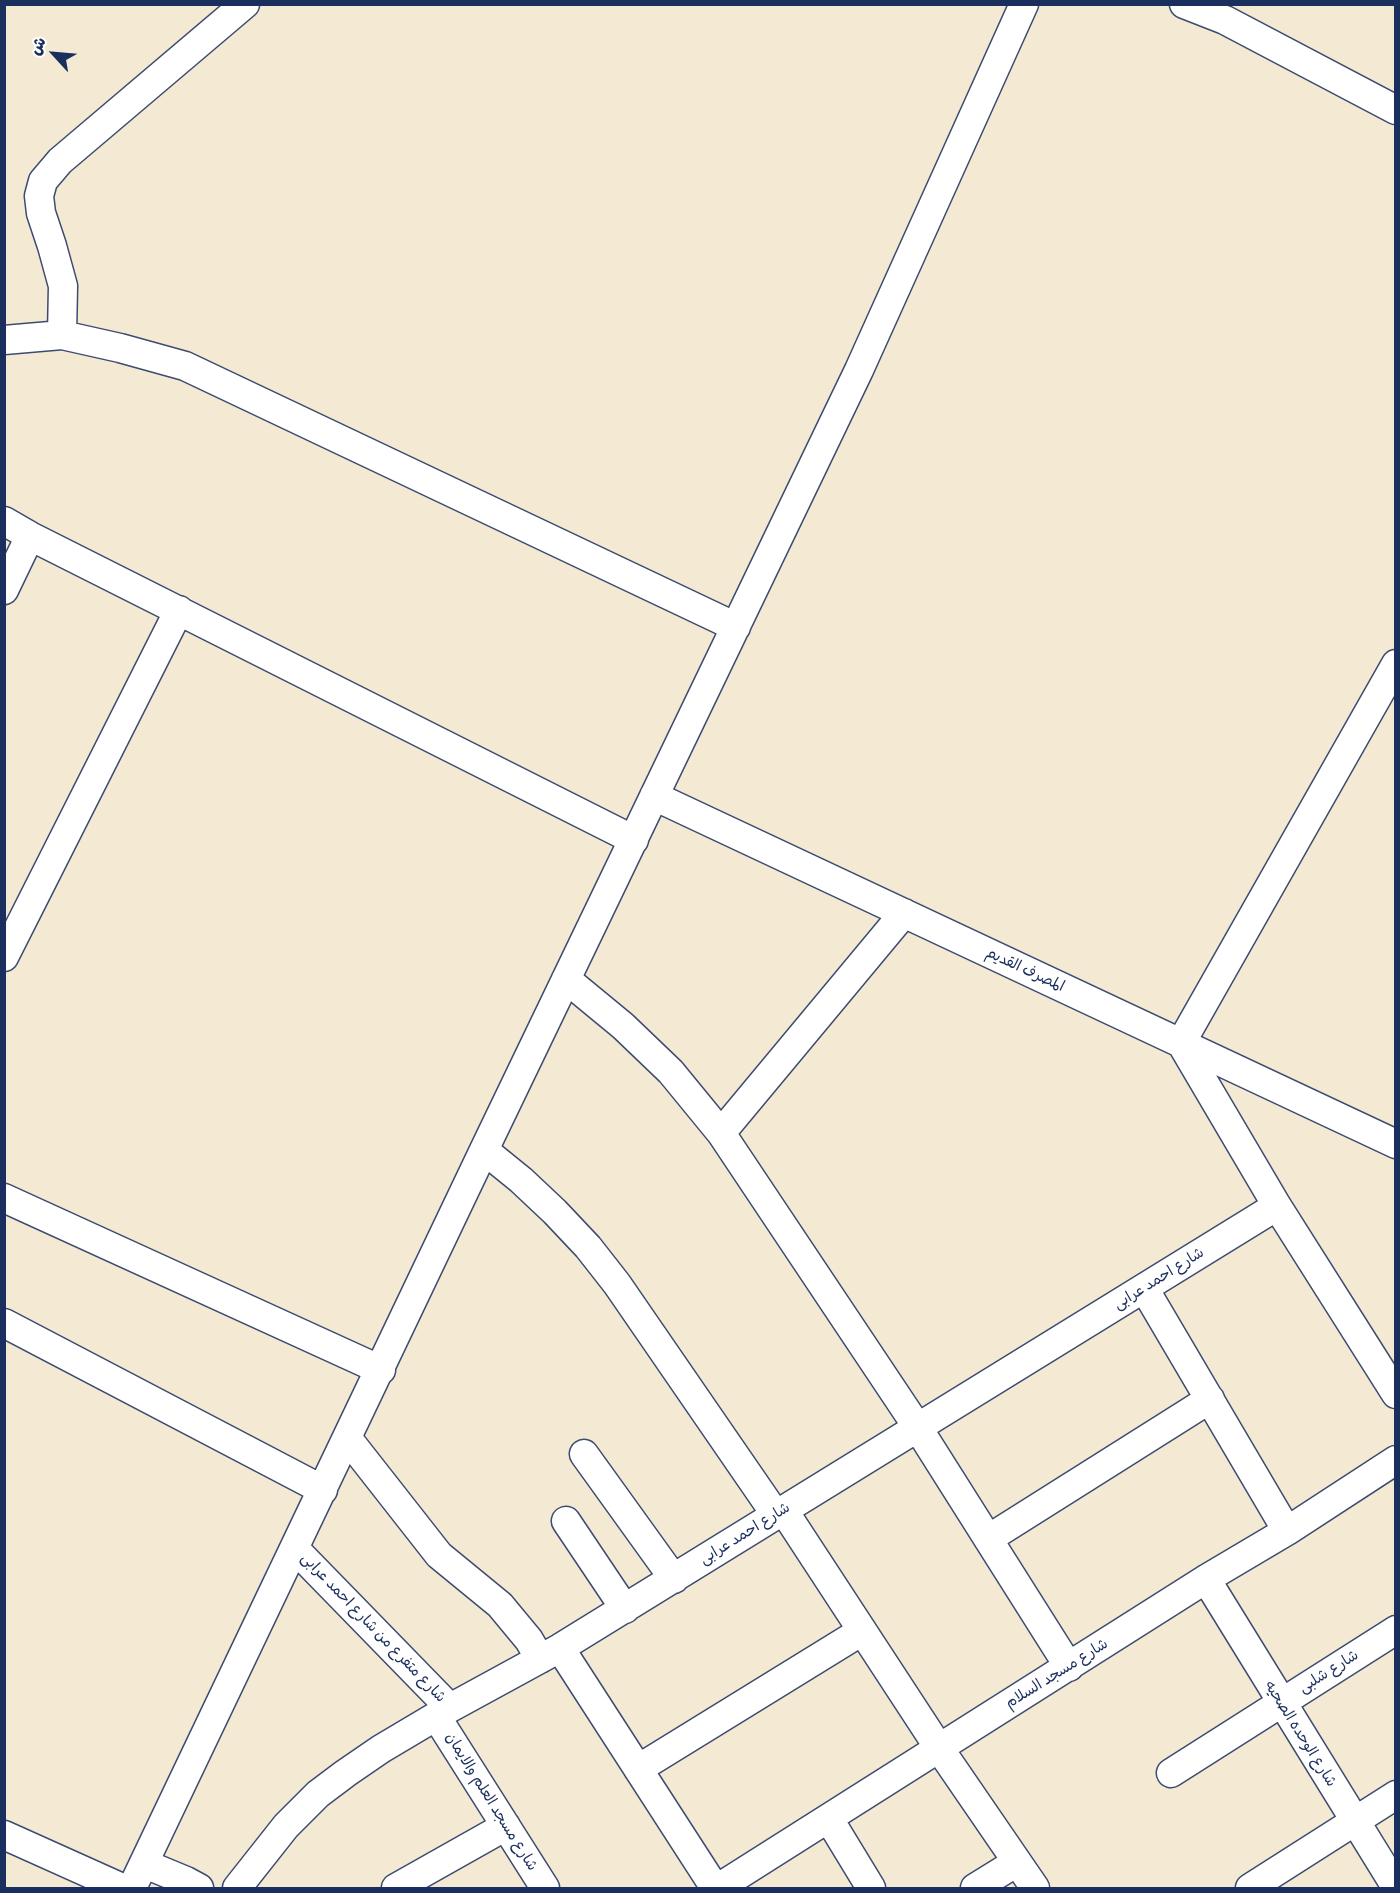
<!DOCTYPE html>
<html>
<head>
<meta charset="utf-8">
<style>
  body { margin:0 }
  #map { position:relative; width:1400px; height:1893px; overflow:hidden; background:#f4e9d3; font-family:Pangolin,"Playpen Sans Arabic",sans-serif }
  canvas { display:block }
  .frame { position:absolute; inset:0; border:6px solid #1b2f5e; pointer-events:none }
  .north { position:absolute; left:24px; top:24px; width:60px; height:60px; -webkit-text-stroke:4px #fff; paint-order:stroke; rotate:296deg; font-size:16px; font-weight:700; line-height:24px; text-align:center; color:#1b2f5e }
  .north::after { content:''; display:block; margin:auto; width:21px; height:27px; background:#1b2f5e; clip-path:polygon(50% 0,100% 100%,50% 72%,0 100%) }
</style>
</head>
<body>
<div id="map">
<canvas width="1400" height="1893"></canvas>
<div class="frame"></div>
<div class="north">ش</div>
</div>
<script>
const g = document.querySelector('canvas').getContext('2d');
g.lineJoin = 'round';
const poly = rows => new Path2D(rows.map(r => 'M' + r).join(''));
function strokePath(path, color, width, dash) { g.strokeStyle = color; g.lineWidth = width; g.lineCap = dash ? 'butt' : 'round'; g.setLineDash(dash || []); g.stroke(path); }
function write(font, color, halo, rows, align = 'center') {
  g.font = font + ' Pangolin,"Playpen Sans Arabic",sans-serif'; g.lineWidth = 4.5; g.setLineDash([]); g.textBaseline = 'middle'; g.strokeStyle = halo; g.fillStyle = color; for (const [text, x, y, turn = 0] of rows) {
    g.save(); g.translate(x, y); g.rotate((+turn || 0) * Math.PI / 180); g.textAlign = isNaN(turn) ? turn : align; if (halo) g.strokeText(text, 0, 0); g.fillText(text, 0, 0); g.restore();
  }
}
const street = poly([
  [1184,4,1225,20,1396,110],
  [62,335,63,286,52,246,41,213,39,196,43,181,60,161,245,4],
  [4,340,62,335,120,348,185,366,736,627],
  [4,521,30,536,634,840],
  [4,590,30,536],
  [1396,664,1181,1043,1277,1206,1396,1394],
  [654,796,1396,1144],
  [4,957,179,610],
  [566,979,623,1026,671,1072,721,1133,918,1428,1069,1667],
  [721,1133,904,913],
  [484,1150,521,1180,555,1212,588,1247,617,1284,776,1515],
  [4,1198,381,1370],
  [1144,1288,1287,1531],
  [4,1323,323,1490],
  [348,1439,439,1555,500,1605,529,1640,540,1659],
  [584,1454,674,1579],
  [784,1511,939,1748,1035,1888],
  [566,1521,625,1609],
  [988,1539,1210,1399],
  [295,1549,450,1708],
  [1206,1579,1396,1887],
  [560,1648,715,1888],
  [436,1716,545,1888],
  [638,1769,862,1631],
  [1171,1773,1396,1630],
  [829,1819,871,1888],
  [4,1835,122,1888],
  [145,1864,186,1881,199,1888],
  [132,1888,484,1150,859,370,1024,4],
  [237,1888,286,1826,318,1794,346,1773,381,1749,450,1708,560,1648,1277,1206],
  [396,1888,506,1826],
  [718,1888,1206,1579,1287,1531,1396,1460],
  [975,1888,1017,1862],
  [1250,1888,1396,1795]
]);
const streetNames = [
  ["المصرف القديم",1025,970,25],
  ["شارع احمد عرابى",1159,1279,-32],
  ["شارع احمد عرابى",745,1534,-32],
  ["شارع متفرع من شارع احمد عرابى",373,1628,46],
  ["شارع شلبى",1329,1672,-32],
  ["شارع مسجد السلام",1057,1674,-32],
  ["شارع الوحده الصحيه",1300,1734,58],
  ["شارع مسجد العلم والايمان",491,1802,58]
];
strokePath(street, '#3c4b70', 31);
strokePath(street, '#fff', 28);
write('15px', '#1b2f5e', '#fff', streetNames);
</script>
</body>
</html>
